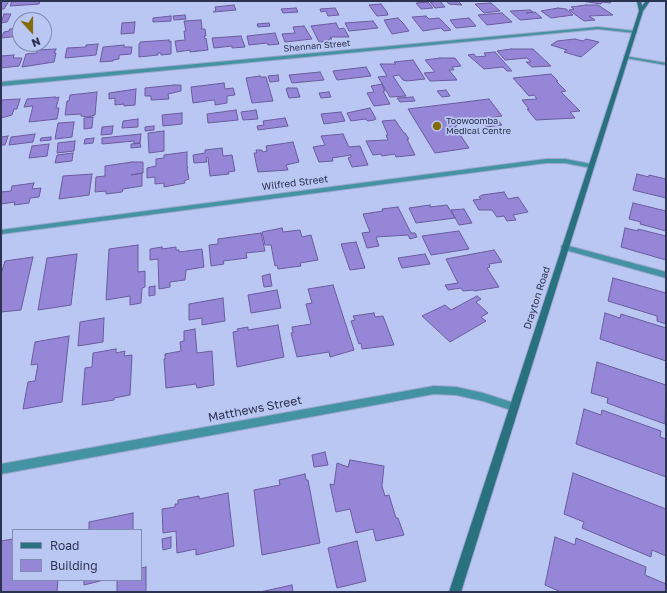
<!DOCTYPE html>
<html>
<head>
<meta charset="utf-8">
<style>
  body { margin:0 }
  #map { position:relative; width:667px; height:593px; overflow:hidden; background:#bac7f2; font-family:"Golos Text",sans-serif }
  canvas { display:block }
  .frame { position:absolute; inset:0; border:2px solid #2c3350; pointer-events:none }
  .legend { position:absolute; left:12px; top:529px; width:130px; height:52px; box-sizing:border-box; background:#bac7f2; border:1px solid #818cb1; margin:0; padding:5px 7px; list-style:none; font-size:12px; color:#2c3350 }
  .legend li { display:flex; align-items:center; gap:8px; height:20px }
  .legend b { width:20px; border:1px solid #818cb1 }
  .north { position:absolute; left:12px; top:12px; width:40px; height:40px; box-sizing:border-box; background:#bac7f2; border:1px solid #818cb1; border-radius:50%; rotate:159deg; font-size:11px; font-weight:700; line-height:16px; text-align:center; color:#2c3350 }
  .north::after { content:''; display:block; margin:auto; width:14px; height:18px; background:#846b06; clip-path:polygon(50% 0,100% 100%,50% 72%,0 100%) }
</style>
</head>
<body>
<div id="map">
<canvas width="667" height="593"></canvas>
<div class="frame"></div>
<ul class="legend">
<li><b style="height:5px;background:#29717e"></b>Road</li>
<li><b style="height:11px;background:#9686d7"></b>Building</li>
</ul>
<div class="north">N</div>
</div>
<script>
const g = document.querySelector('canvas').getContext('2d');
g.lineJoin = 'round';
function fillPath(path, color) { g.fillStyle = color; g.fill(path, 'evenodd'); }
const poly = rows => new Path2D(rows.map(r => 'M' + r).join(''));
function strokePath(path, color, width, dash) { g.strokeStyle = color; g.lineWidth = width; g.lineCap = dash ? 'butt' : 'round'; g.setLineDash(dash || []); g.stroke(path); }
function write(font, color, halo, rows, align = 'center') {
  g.font = font + ' "Golos Text",sans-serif'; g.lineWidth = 3.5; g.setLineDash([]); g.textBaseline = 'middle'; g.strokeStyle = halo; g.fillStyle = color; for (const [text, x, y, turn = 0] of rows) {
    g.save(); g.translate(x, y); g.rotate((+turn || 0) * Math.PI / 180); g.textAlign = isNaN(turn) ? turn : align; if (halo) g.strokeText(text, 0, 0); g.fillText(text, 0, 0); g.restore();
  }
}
const building = poly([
  [1,1,9,1,4,9,1,9,1,1],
  [12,1,40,1,39,4,10,6,12,1],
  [440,1,445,7,435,8,430,2,440,1],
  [446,1,458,1,462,5,449,4,446,1],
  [581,1,612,1,610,3,602,2,601,4,581,1],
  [428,2,433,8,421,9,416,3,428,2],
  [491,3,500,11,484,13,475,4,491,3],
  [381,4,387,12,388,15,377,16,369,5,381,4],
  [234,5,236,10,213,12,216,10,215,7,234,5],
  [586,5,598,5,613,15,589,16,595,20,584,21,569,10,574,9,571,7,586,5],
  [296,8,298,12,283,13,281,9,296,8],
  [335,8,339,15,328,16,326,11,321,12,320,9,335,8],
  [558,8,566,9,573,15,551,18,541,11,558,8],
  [530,10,533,12,526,13,535,12,542,18,520,20,510,11,530,10],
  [502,13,512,22,487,25,478,15,502,13],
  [4,14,11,14,7,22,1,23,4,14],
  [185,15,186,19,174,20,173,16,185,15],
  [171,16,171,21,153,22,153,18,171,16],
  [426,16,429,19,439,18,451,30,444,31,441,28,423,31,412,17,426,16],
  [398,18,403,23,409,31,392,34,384,20,398,18],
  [469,18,476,26,456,28,450,20,469,18],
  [201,20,202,28,201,29,205,29,206,36,204,36,205,39,206,38,208,50,190,52,190,50,177,52,175,41,185,40,184,31,186,31,184,21,201,20],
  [373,21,378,28,349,31,345,23,373,21],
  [135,22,134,33,121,34,122,23,135,22],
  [269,23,270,26,258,27,257,24,269,23],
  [336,23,339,29,344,28,349,37,330,37,332,39,329,39,329,41,319,42,311,26,336,23],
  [304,26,312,39,285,42,282,34,295,33,293,27,304,26],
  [10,29,14,29,13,31,20,30,20,36,1,38,4,32,9,31,10,29],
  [275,33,279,44,268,45,267,43,249,45,247,36,275,33],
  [241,36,245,47,232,48,232,46,214,48,212,38,241,36],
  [575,39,583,41,586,39,599,42,581,57,564,52,567,50,551,45,557,41,575,39],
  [169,40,169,42,171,41,171,54,161,55,161,53,158,53,158,55,139,57,139,44,140,44,140,42,169,40],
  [98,44,96,55,65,58,67,48,86,47,86,45,98,44],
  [124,45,124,47,132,47,131,54,119,55,119,59,113,60,113,61,100,62,103,47,124,45],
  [56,49,54,53,56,53,54,62,22,67,26,54,37,53,37,50,56,49],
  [511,49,533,49,551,66,532,67,526,62,531,62,527,58,505,60,497,51,511,49],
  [495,52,512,71,507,71,503,67,484,69,468,55,474,54,476,57,486,56,484,53,495,52],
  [14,55,13,58,22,58,19,66,1,68,1,56,14,55],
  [440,58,455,58,461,66,452,67,454,70,449,70,457,80,430,81,424,73,435,72,425,60,440,58],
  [413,60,425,79,407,81,403,80,399,75,393,76,406,96,390,97,378,77,387,76,380,64,396,64,394,62,413,60],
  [366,67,371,76,337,80,333,71,366,67],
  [320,72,324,80,292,83,289,75,320,72],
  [551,74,558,81,556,81,566,91,561,92,580,111,570,112,575,118,536,120,527,109,529,109,522,100,537,99,534,95,529,96,513,78,551,74],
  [278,75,279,81,270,82,268,76,278,75],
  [260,76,260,77,266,77,273,101,252,103,246,78,260,76],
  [224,83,225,89,233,88,235,95,227,96,227,103,215,105,215,101,213,100,193,103,191,87,224,83],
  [382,84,385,91,383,91,390,104,374,106,367,93,374,92,371,86,382,84],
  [174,85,181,85,181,91,168,94,169,99,151,100,151,96,145,96,145,88,174,85],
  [288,88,297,88,300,97,289,98,286,89,288,88],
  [136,89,135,105,124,106,124,104,115,105,115,98,109,99,109,93,136,89],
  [446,90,450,96,442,97,437,91,446,90],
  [97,92,95,115,88,117,81,116,81,114,65,115,67,101,69,101,70,95,97,92],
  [329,92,331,97,321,98,319,93,329,92],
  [55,97,55,98,59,97,56,108,59,108,57,119,29,122,33,106,24,107,27,99,55,97],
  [413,97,415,101,400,102,397,98,413,97],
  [20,99,17,109,14,109,12,115,1,118,1,100,20,99],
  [489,99,502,116,495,117,502,125,486,127,480,119,462,121,455,127,469,148,435,153,408,109,489,99],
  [370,108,376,119,374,120,368,121,365,119,351,121,347,113,370,108],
  [236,110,238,120,208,123,207,114,236,110],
  [256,110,258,119,243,120,241,112,256,110],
  [341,112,345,121,324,124,321,114,341,112],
  [182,113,182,124,163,126,162,115,182,113],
  [93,117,92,128,84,129,84,118,93,117],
  [285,118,288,126,258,130,257,126,264,125,263,121,285,118],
  [138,119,138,127,122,128,123,121,138,119],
  [395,120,404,133,405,133,409,139,407,139,415,155,396,157,395,154,382,156,381,154,373,155,366,141,388,140,386,135,388,135,382,121,395,120],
  [74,122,72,137,55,139,58,123,74,122],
  [113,126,112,134,101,135,102,127,113,126],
  [154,126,154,130,145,131,145,127,154,126],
  [164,131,164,151,149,153,148,133,164,131],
  [35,134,33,142,9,145,11,137,35,134],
  [141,134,140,143,134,144,134,141,102,144,102,138,141,134],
  [343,134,349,147,360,146,368,165,352,167,348,158,351,157,351,155,332,158,333,161,319,162,313,147,325,145,321,136,343,134],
  [8,136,5,145,1,145,1,137,8,136],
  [51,137,51,140,40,141,41,138,51,137],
  [94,138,93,143,84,144,85,139,94,138],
  [75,141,74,151,57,153,58,143,75,141],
  [293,142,299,162,286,165,288,170,258,172,254,153,257,153,256,150,262,150,263,152,267,151,266,146,293,142],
  [140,143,141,147,131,148,131,144,140,143],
  [49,144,47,156,29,158,32,146,49,144],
  [222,148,223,156,232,155,235,171,228,172,229,174,210,176,208,157,206,158,207,162,194,163,193,155,205,153,205,150,222,148],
  [187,152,187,167,188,167,187,169,189,179,184,181,185,183,164,187,164,183,155,184,155,177,147,178,147,168,156,166,156,159,164,158,164,155,187,152],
  [73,153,72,161,55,163,57,155,73,153],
  [132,162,143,162,143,173,131,175,142,173,142,186,123,189,122,192,106,194,106,191,95,192,96,177,105,176,105,166,132,162],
  [92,174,89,195,59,199,63,176,92,174],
  [637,174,649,177,649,175,666,179,666,198,633,190,637,174],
  [34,183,32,189,41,188,39,197,30,198,29,203,14,205,15,202,1,204,1,192,11,191,12,186,34,183],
  [504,192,508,199,518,197,528,212,513,215,516,220,507,221,504,216,497,217,492,210,479,210,473,200,481,199,479,197,482,195,504,192],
  [633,203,666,211,666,231,640,224,641,222,629,219,633,203],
  [430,205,430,207,447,205,455,218,416,223,409,208,430,205],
  [398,207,411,233,415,233,417,237,410,239,408,235,376,237,379,246,367,248,362,233,370,232,363,214,383,211,382,209,398,207],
  [464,209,472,223,459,225,451,210,464,209],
  [282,228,283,232,300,230,302,237,311,235,318,260,300,263,301,266,278,269,277,265,275,266,271,245,265,245,262,232,282,228],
  [625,228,638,231,638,229,666,236,666,260,621,247,625,228],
  [459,231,469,249,431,255,422,236,459,231],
  [261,233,265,251,246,253,247,258,223,261,224,264,211,266,209,245,218,244,218,239,261,233],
  [356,242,365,268,350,270,341,244,356,242],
  [138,245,138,272,145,271,145,287,142,288,141,303,130,305,130,296,106,300,109,249,138,245],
  [162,247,162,249,176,247,176,250,179,250,179,252,202,249,204,267,186,270,185,280,170,282,170,287,159,289,158,259,150,260,150,249,162,247],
  [494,250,502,262,489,264,490,267,487,268,499,287,474,291,473,290,463,291,461,288,448,290,445,285,458,283,446,259,494,250],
  [77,254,71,305,38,310,47,258,77,254],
  [425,254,430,264,402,268,398,258,425,254],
  [33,257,21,310,1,312,1,274,5,261,33,257],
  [270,274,272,286,264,287,262,276,270,274],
  [613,278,666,293,666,324,657,321,657,316,608,301,613,278],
  [333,285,354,350,330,357,329,352,297,357,291,333,293,332,292,327,311,324,306,304,312,303,308,289,333,285],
  [155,286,155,295,149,296,149,287,155,286],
  [277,290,281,308,251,313,248,295,277,290],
  [477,296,481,299,476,302,488,313,481,317,486,321,450,342,422,316,445,305,451,310,477,296],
  [223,298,225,321,202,325,202,318,189,320,189,304,223,298],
  [374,313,375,317,383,316,394,345,362,349,361,343,359,344,351,321,355,320,353,316,374,313],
  [605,313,620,318,621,314,666,328,666,361,600,339,605,313],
  [104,318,103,342,78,346,80,322,104,318],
  [278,325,284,357,237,367,233,332,238,331,237,329,248,327,248,330,278,325],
  [195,329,197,353,212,351,214,385,197,388,196,384,166,388,164,359,165,359,165,354,181,351,180,342,184,341,184,331,195,329],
  [69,336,62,402,23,409,28,382,35,381,38,364,31,365,35,342,69,336],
  [116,349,116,353,125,351,124,356,132,355,130,395,114,398,114,400,82,405,85,368,92,367,93,353,116,349],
  [597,362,666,385,665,424,607,403,608,398,591,393,597,362],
  [584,409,601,415,602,410,661,431,660,437,666,439,666,477,576,444,584,409],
  [325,452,328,465,314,467,312,455,325,452],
  [350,460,384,466,382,486,385,496,389,495,396,518,398,518,404,535,376,541,373,529,356,533,350,509,336,512,330,484,334,485,337,463,348,467,350,460],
  [573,473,666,509,666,556,652,550,651,557,582,528,584,522,564,514,573,473],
  [305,474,306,480,308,480,320,543,262,555,254,490,280,485,279,480,305,474],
  [228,493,234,546,196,555,196,549,177,553,176,531,163,533,162,509,175,507,175,504,178,504,178,500,199,496,199,499,228,493],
  [133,513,133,530,89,530,89,522,133,513],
  [171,537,171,548,163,550,162,539,171,537],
  [555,537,575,545,576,538,646,567,645,575,666,584,666,592,561,592,545,585,555,537],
  [13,539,13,580,58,580,57,592,1,592,1,541,13,539],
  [357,541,366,581,337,588,328,548,357,541],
  [146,567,146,592,117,592,117,580,141,580,141,568,146,567],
  [84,580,104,580,84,585,84,580],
  [292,585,293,592,260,592,292,585]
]);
const lane = poly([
  [562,245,565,245,666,272,666,278,562,249,561,247,562,245]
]);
const street = poly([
  [598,27,635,31,637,32,635,33,598,29,1,86,1,82,598,27],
  [624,56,666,63,666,65,626,58,624,58,624,56],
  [546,159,565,159,591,164,594,166,591,168,565,163,546,163,1,234,1,230,546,159],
  [434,386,456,387,483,393,517,404,519,407,517,410,514,411,483,401,456,395,434,394,1,474,1,464,434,386]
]);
const secondary = poly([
  [637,1,641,1,642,6,646,1,650,1,643,11,461,592,449,592,618,76,639,11,637,1]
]);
const markers = [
  [437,126,5,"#846b06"]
];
const farStreetnames = [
  ["Shennan Street",317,46,-5]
];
const farPoinames = [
  ["Toowoomba",446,121],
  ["Medical Centre",446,131]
];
const streetNames = [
  ["Wilfred Street",295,183,-7],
  ["Drayton Road",537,298,-72]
];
const nearStreetnames = [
  ["Matthews Street",255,409,-11]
];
fillPath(building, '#9686d7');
strokePath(building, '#6a5c9e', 1);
strokePath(lane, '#9ba6ce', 2);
strokePath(street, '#9ba6ce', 2);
strokePath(secondary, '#9ba6ce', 2);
fillPath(lane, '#4393a2');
fillPath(street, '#4393a2');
fillPath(secondary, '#29717e');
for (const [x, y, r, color] of markers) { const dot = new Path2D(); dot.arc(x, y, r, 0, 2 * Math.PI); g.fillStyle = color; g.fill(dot); strokePath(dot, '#bac7f2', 1.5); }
write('9px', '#2c3350', '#bac7f2', farStreetnames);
write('9px', '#2c3350', '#bac7f2', farPoinames, 'left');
write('10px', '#2c3350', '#bac7f2', streetNames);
write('12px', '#2c3350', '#bac7f2', nearStreetnames);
</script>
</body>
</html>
